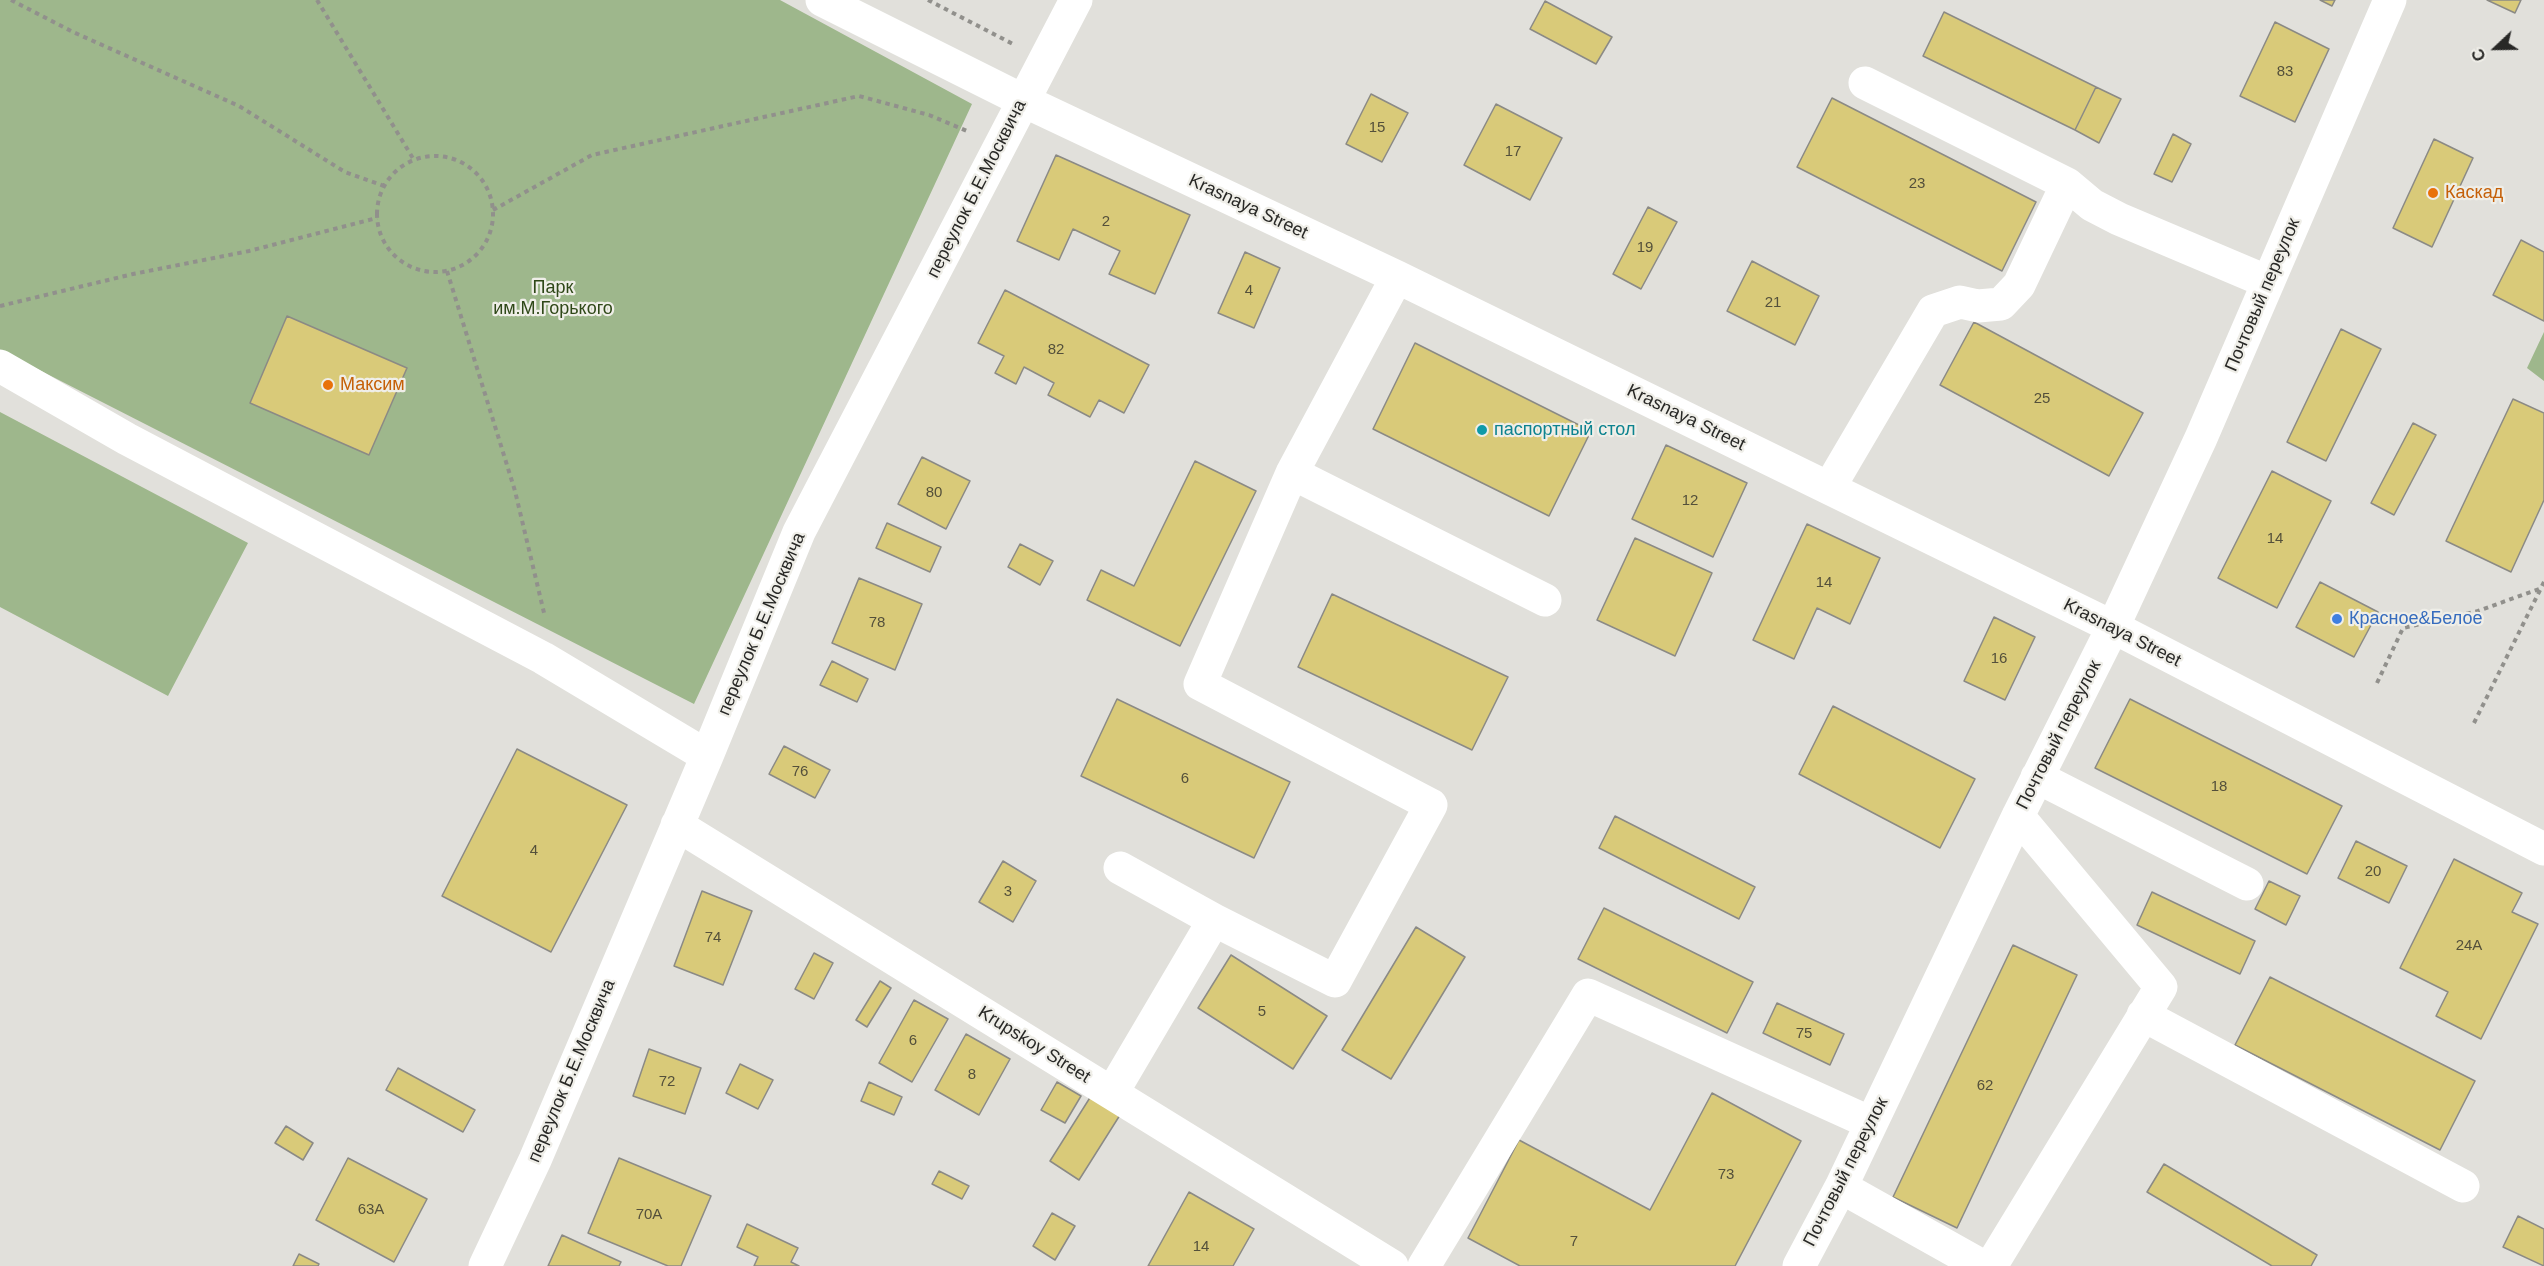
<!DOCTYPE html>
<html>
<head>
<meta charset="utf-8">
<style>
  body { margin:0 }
  #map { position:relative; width:2544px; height:1266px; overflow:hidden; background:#e1e0db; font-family:Helvetica,sans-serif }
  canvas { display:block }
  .north { position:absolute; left:2466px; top:18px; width:60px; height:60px; -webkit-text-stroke:4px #efeee8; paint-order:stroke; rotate:248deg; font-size:16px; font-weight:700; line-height:24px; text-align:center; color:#282826 }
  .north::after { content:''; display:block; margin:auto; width:21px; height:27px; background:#282826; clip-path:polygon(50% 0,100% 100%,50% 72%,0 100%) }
</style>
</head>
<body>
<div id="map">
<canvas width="2544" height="1266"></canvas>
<div class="north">С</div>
</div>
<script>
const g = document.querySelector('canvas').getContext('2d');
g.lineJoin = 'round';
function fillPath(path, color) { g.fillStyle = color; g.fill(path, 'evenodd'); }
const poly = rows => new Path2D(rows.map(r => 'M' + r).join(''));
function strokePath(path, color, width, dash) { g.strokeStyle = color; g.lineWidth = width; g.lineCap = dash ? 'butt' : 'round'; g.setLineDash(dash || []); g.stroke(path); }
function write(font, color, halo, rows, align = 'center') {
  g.font = font + ' Helvetica,sans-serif'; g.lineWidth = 4.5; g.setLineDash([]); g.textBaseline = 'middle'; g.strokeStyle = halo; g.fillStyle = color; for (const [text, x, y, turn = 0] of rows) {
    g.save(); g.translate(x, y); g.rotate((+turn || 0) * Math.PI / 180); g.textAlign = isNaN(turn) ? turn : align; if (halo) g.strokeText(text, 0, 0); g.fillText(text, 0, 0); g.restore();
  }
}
const green = poly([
  [0,0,780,0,972,104,694,704,0,350],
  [2544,332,2544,381,2527,368],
  [0,412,248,543,168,696,0,607]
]);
const building = poly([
  [2320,0,2335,0,2332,6,2320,0],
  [2487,0,2521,0,2515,13,2487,0],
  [1545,1,1612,37,1596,64,1530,29,1545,1],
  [1944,12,2096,87,2075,130,1923,56,1944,12],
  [2275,22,2329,49,2295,122,2240,96,2275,22],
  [2096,87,2121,99,2099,143,2075,130,2096,87],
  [1371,94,1408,113,1382,162,1346,144,1371,94],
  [1832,98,2036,202,2002,271,1797,167,1832,98],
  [1496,104,1562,138,1530,200,1464,165,1496,104],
  [2173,134,2191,144,2172,182,2154,174,2173,134],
  [2434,139,2473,158,2432,247,2393,228,2434,139],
  [1056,155,1190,215,1155,294,1109,274,1120,251,1073,229,1059,260,1017,241,1056,155],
  [1648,207,1677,222,1641,289,1613,274,1648,207],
  [2521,240,2544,252,2544,321,2493,295,2521,240],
  [1245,252,1280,268,1254,328,1218,313,1245,252],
  [1752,261,1819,296,1795,345,1727,311,1752,261],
  [1005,290,1149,365,1124,413,1099,400,1090,417,1048,395,1054,383,1024,367,1016,384,995,373,1004,356,978,343,1005,290],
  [287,316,407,368,369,455,250,403,287,316],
  [1974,322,2143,413,2109,476,1940,385,1974,322],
  [2341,329,2381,349,2326,461,2287,442,2341,329],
  [1415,343,1591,431,1549,516,1373,429,1415,343],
  [2513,399,2544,413,2544,500,2511,572,2446,541,2513,399],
  [2413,423,2436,435,2394,515,2371,503,2413,423],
  [1666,445,1747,483,1713,557,1632,519,1666,445],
  [922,457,970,481,946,529,898,504,922,457],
  [1195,461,1256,491,1180,646,1087,600,1101,570,1134,586,1195,461],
  [2272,471,2331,501,2277,608,2218,578,2272,471],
  [887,523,941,547,930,572,876,548,887,523],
  [1807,524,1880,558,1850,624,1817,608,1794,659,1753,640,1807,524],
  [1635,538,1712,573,1675,656,1597,620,1635,538],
  [1020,544,1053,561,1040,585,1008,567,1020,544],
  [859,578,922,604,895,670,832,643,859,578],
  [2320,582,2378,612,2354,657,2296,627,2320,582],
  [1332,594,1508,677,1472,750,1298,667,1332,594],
  [1994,617,2035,637,2005,700,1964,681,1994,617],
  [832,661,868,679,857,702,820,685,832,661],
  [1117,699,1290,782,1254,858,1081,776,1117,699],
  [2130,699,2342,806,2307,874,2095,768,2130,699],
  [1833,706,1975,779,1940,848,1799,774,1833,706],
  [784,746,830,770,815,798,769,774,784,746],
  [517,749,627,805,551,952,442,896,517,749],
  [1615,816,1755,887,1739,919,1599,848,1615,816],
  [2356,841,2407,866,2389,903,2338,878,2356,841],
  [2454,859,2522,893,2512,912,2538,924,2481,1039,2436,1016,2448,992,2400,968,2454,859],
  [1003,861,1036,881,1013,922,979,902,1003,861],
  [2269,881,2300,896,2286,925,2255,909,2269,881],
  [702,891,752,911,723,985,674,966,702,891],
  [2152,892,2255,941,2240,974,2137,925,2152,892],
  [1604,908,1753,982,1727,1033,1578,959,1604,908],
  [1416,927,1465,957,1391,1079,1342,1050,1416,927],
  [2013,945,2077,975,1957,1228,1893,1197,2013,945],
  [814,953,833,963,814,999,795,989,814,953],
  [1231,955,1327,1016,1293,1069,1198,1008,1231,955],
  [2270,977,2475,1081,2440,1150,2235,1045,2270,977],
  [880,981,891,988,867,1027,856,1020,880,981],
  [914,1000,948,1019,912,1082,879,1063,914,1000],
  [1777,1003,1844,1034,1830,1065,1763,1033,1777,1003],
  [966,1034,1010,1059,979,1115,935,1090,966,1034],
  [649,1049,701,1068,685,1114,633,1096,649,1049],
  [740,1064,773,1080,758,1109,726,1093,740,1064],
  [398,1068,475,1110,463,1132,386,1090,398,1068],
  [869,1082,902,1097,894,1115,861,1101,869,1082],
  [1057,1082,1081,1096,1065,1123,1041,1110,1057,1082],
  [1712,1093,1801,1141,1735,1266,1520,1266,1468,1238,1519,1140,1650,1210,1712,1093],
  [1091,1096,1120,1115,1079,1180,1050,1161,1091,1096],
  [286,1126,313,1143,303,1160,275,1143,286,1126],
  [348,1158,427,1199,394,1262,316,1220,348,1158],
  [619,1158,711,1196,681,1266,668,1266,588,1233,619,1158],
  [2164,1164,2317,1255,2311,1266,2272,1266,2147,1192,2164,1164],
  [939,1171,969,1186,962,1199,932,1184,939,1171],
  [1189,1192,1254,1229,1233,1266,1148,1266,1189,1192],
  [1052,1213,1075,1226,1055,1260,1033,1246,1052,1213],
  [2518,1216,2544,1229,2544,1266,2503,1247,2518,1216],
  [747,1224,798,1248,791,1262,799,1266,754,1266,758,1257,737,1247,747,1224],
  [562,1235,621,1262,619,1266,548,1266,562,1235],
  [299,1254,319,1264,318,1266,293,1266,299,1254]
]);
const path = poly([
  [11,0,73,32,239,106,345,172,384,186],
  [317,0,414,160],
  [928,0,1013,44],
  '377 214a58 58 0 1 1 116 0a58 58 0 1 1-116 0Z',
  [493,210,592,155,859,96,929,115,967,131],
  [447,271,515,491,545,617],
  [0,306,133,274,249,251,377,218],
  [2377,683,2403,628,2478,611,2539,589],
  [2474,723,2544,582]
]);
const minor = poly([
  [822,0,1022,100,1397,277,2113,627,2544,849],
  [2067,184,2092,205,2119,219,2268,282],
  [0,366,127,439,543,658,707,756],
  [1292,473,1545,600],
  [1829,488,1933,311,1960,302,1978,306,2001,304,2019,285,2067,184,1865,83],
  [2037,777,2247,884],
  [677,825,1392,1266],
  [1120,868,1214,920],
  [2143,1015,2463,1186],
  [1112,1093,1214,920,1335,981,1431,805,1200,684,1292,473,1397,277],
  [1841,1187,1982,1266],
  [485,1266,535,1160,707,756,799,532,1076,0],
  [1424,1266,1588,995,1871,1123],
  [1799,1266,1841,1187,2018,816,2113,627,2201,438,2390,0],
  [1991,1266,2161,987,2018,816]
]);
const markers = [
  [2433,193,6,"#e8710a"],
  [328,385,6,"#e8710a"],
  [1482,430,6,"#0f9aa8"],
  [2337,619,6,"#3f7fe0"]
];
const numberNames = [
  ["83",2285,72],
  ["15",1377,128],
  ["17",1513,152],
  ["23",1917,184],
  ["2",1106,222],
  ["19",1645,248],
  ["4",1249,291],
  ["21",1773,303],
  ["82",1056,350],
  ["25",2042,399],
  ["80",934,493],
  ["12",1690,501],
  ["14",2275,539],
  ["14",1824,583],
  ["78",877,623],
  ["16",1999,659],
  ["76",800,772],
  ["6",1185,779],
  ["18",2219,787],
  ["4",534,851],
  ["20",2373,872],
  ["3",1008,892],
  ["74",713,938],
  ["24А",2469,946],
  ["5",1262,1012],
  ["75",1804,1034],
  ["6",913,1041],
  ["8",972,1075],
  ["72",667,1082],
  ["62",1985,1086],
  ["73",1726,1175],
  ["63А",371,1210],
  ["70А",649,1215],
  ["7",1574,1242],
  ["14",1201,1247]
];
const streetNames = [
  ["переулок Б.Е.Москвича",977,189,-63],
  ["Krasnaya Street",1248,207,25],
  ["Почтовый переулок",2263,295,-67],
  ["Krasnaya Street",1686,418,26],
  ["переулок Б.Е.Москвича",762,624,-67],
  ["Krasnaya Street",2122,633,27],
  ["Почтовый переулок",2059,735,-63],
  ["Krupskoy Street",1034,1045,32],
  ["переулок Б.Е.Москвича",572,1071,-67],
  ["Почтовый переулок",1846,1172,-63]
];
const foodNames = [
  ["Каскад",2445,193],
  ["Максим",340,385]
];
const parkNames = [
  ["Парк",553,288],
  ["им.М.Горького",553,309]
];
const cultureNames = [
  ["паспортный стол",1494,430]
];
const shopNames = [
  ["Красное&Белое",2349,619]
];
fillPath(green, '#9eb78c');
fillPath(building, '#d9ca79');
strokePath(building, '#8b8a85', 1.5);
strokePath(path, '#91908c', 4, [4.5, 4.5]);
strokePath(minor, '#fff', 33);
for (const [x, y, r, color] of markers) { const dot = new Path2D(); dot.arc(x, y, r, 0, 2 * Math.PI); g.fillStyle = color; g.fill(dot); strokePath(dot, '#efeee8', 2); }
write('15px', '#54503b', null, numberNames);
write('18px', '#282826', '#efeee8', streetNames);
write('18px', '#c56008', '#efeee8', foodNames, 'left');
write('18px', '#2f4818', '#efeee8', parkNames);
write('18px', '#0d838f', '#efeee8', cultureNames, 'left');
write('18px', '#366cbe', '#efeee8', shopNames, 'left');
</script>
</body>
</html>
